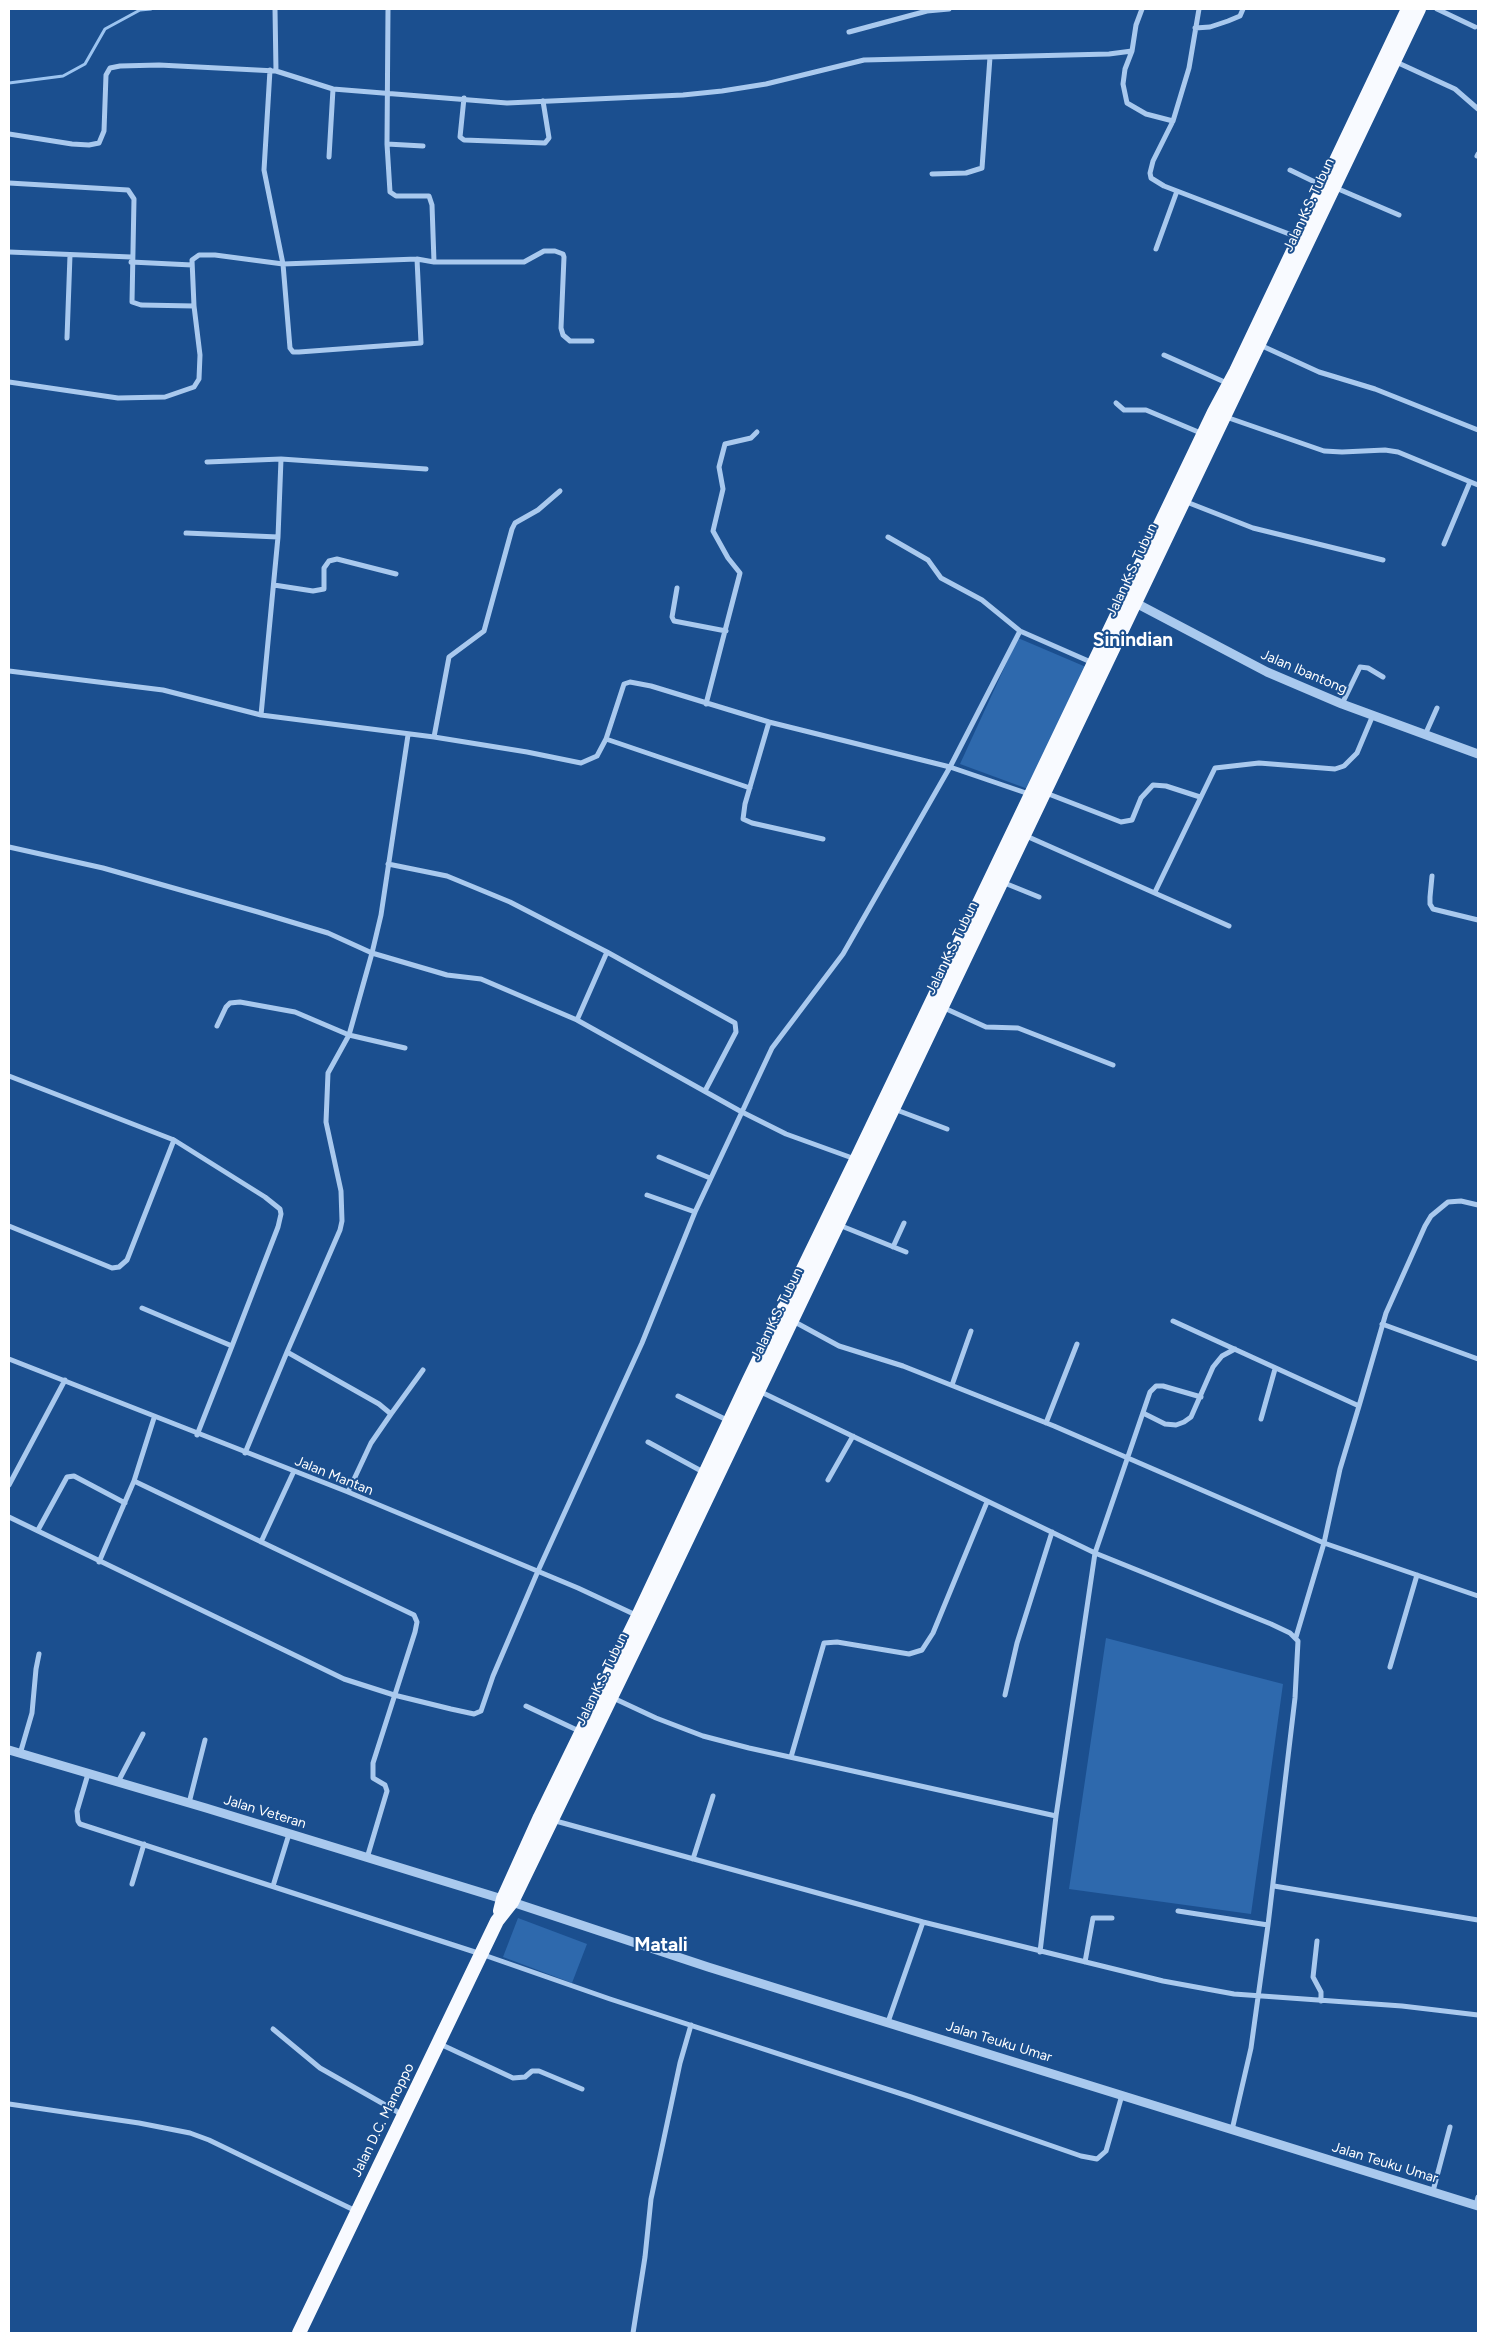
<!DOCTYPE html>
<html>
<head>
<meta charset="utf-8">
<style>
  body { margin:0 }
  #map { position:relative; width:1487px; height:2342px; overflow:hidden; background:#1b4f8f; font-family:Figtree,sans-serif }
  canvas { display:block }
  .frame { position:absolute; inset:0; border:10px solid #fff; pointer-events:none }
</style>
</head>
<body>
<div id="map">
<canvas width="1487" height="2342"></canvas>
<div class="frame"></div>
</div>
<script>
const g = document.querySelector('canvas').getContext('2d');
g.lineJoin = 'round';
function fillPath(path, color) { g.fillStyle = color; g.fill(path, 'evenodd'); }
const poly = rows => new Path2D(rows.map(r => 'M' + r).join(''));
function strokePath(path, color, width, dash) { g.strokeStyle = color; g.lineWidth = width; g.lineCap = dash ? 'butt' : 'round'; g.setLineDash(dash || []); g.stroke(path); }
function write(font, color, halo, rows, align = 'center') {
  g.font = font + ' Figtree,sans-serif'; g.lineWidth = 4; g.setLineDash([]); g.textBaseline = 'middle'; g.strokeStyle = halo; g.fillStyle = color; for (const [text, x, y, turn = 0] of rows) {
    g.save(); g.translate(x, y); g.rotate((+turn || 0) * Math.PI / 180); g.textAlign = isNaN(turn) ? turn : align; if (halo) g.strokeText(text, 0, 0); g.fillText(text, 0, 0); g.restore();
  }
}
const green = poly([
  [1018,638,1086,667,1028,789,960,764],
  [1106,1638,1283,1684,1251,1914,1069,1889],
  [518,1918,587,1944,572,1983,503,1957]
]);
const stream = poly([
  [9,83,63,76,85,64,105,29,140,10,151,9]
]);
const minor = poly([
  [275,9,276,71],
  [388,9,387,144,390,192,396,196,429,196,432,205,434,262],
  [926,9,927,11,949,9],
  [1199,9,1189,68,1173,121,1153,161,1150,173,1151,178,1164,186,1297,237],
  [1437,9,1475,27],
  [1195,28,1210,27,1228,21,1240,16,1243,9],
  [849,32,927,11],
  [1132,51,1136,25,1142,9],
  [1394,61,1455,89,1478,109],
  [270,70,264,170,283,264,290,348,293,352,299,352,421,343,417,259],
  [464,98,460,137,464,140,545,143,549,138,543,101],
  [9,134,72,144,89,145,99,143,104,131,106,75,110,68,120,66,159,65,276,71,333,89,507,103,683,95,722,91,766,84,864,60,1109,54,1132,51,1125,69,1123,84,1127,103,1146,114,1173,121],
  [387,144,423,146],
  [1477,156,1478,154],
  [329,157,333,89],
  [1290,170,1323,186],
  [932,174,966,173,982,168,990,57],
  [9,183,128,190,134,199,132,302,141,305,194,306],
  [1336,188,1399,215],
  [1156,249,1177,191],
  [9,252,131,257],
  [131,262,192,265],
  [67,338,70,255],
  [1260,345,1319,372,1375,389,1478,430],
  [1164,355,1229,384],
  [9,382,118,398,165,397,194,387,199,379,200,355,194,306,192,260,199,255,215,255,283,264,417,259,434,262,524,262,544,251,555,251,563,254,564,257,561,328,563,335,570,341,592,341],
  [1116,403,1124,410,1146,410,1203,434],
  [1226,417,1324,451,1342,452,1385,450,1398,452,1478,485],
  [207,462,281,459,426,469],
  [1184,501,1253,528,1383,560],
  [186,533,278,537],
  [888,537,928,560,941,578,982,600,1020,631],
  [1444,544,1470,482],
  [274,585,313,591,324,589,324,568,329,561,337,559,396,574],
  [677,588,672,617,674,621,726,631],
  [9,671,163,690,261,715,434,737,527,752,581,763,597,756,606,739,624,684,630,682,651,686,769,722,950,767,843,954,772,1048,695,1212,642,1343,538,1571,493,1676,481,1711,474,1714,451,1709,394,1695,344,1679,9,1517],
  [706,704,740,573,728,558,713,531,723,489,719,467,725,444,751,438,757,432],
  [1342,704,1360,667,1368,668,1383,677],
  [261,715,278,537,281,459],
  [769,722,745,804,743,819,752,823,823,839],
  [1425,735,1437,708],
  [434,737,449,657,484,631,512,529,515,523,538,510,560,491],
  [606,739,750,788],
  [1046,793,1121,822,1132,820,1141,798,1153,785,1166,786,1200,797],
  [1029,794,950,767,1020,631,1093,663],
  [1024,835,1229,926],
  [9,847,103,868,258,912,328,933,372,953,447,975,481,979,577,1020,740,1111,786,1134,855,1159],
  [388,864,447,876,510,902,607,952,735,1023,736,1032,705,1091],
  [1432,876,1430,897,1430,904,1433,909,1478,920],
  [1002,882,1039,897],
  [1155,892,1215,768,1259,763,1335,769,1344,766,1357,753,1373,715],
  [942,1007,986,1027,1018,1028,1113,1065],
  [577,1020,607,952],
  [217,1026,226,1007,230,1003,240,1002,295,1012,349,1035,405,1048],
  [9,1076,174,1140,127,1260,119,1267,112,1268,9,1226],
  [894,1109,947,1129],
  [174,1140,265,1197,280,1209,281,1214,278,1227,232,1346],
  [659,1157,710,1178],
  [647,1195,695,1212],
  [839,1225,906,1252],
  [893,1247,904,1223],
  [142,1308,232,1346,197,1435],
  [793,1321,839,1346,903,1366,1054,1426,1324,1543,1478,1596],
  [1173,1321,1359,1406,1340,1469,1324,1543,1296,1637],
  [1382,1324,1478,1359],
  [287,1352,379,1404,391,1414,371,1443,348,1492],
  [9,1359,348,1492,578,1588,638,1616],
  [952,1385,971,1331],
  [759,1391,1095,1553,1271,1624,1290,1633,1298,1641,1295,1698,1268,1925,1251,2048,1232,2130],
  [678,1396,729,1421],
  [1359,1406,1386,1313,1425,1226,1431,1216,1448,1202,1461,1201,1478,1205],
  [1143,1413,1165,1424,1176,1425,1184,1422,1191,1417,1213,1367,1222,1356,1235,1349],
  [391,1414,423,1370],
  [1261,1419,1275,1369],
  [1046,1423,1077,1344],
  [648,1442,705,1473],
  [245,1453,287,1352,340,1230,342,1221,341,1191,326,1122,328,1073,349,1035,372,953,381,915,408,735],
  [828,1480,853,1436],
  [134,1481,154,1418],
  [9,1485,65,1380],
  [38,1530,67,1477,74,1476,125,1503],
  [261,1542,294,1471],
  [99,1562,134,1481,414,1615,417,1622,415,1632,373,1763,373,1778,385,1785,387,1791,367,1858],
  [1390,1667,1417,1575],
  [1005,1695,1017,1643,1052,1532],
  [611,1697,656,1718,703,1736,749,1748,1056,1816],
  [526,1706,579,1731],
  [20,1754,32,1713,36,1669,39,1654],
  [791,1757,824,1643,837,1642,909,1654,922,1650,933,1633,987,1502],
  [88,1774,77,1811,78,1821,80,1824,481,1954,610,1999,911,2097,1081,2156,1097,2159,1106,2151,1122,2095],
  [118,1782,143,1734],
  [189,1803,205,1740],
  [552,1820,923,1922,1163,1981,1234,1994,1402,2006,1478,2015],
  [693,1859,713,1796],
  [132,1884,144,1844],
  [273,1886,289,1834],
  [1274,1886,1478,1920],
  [1178,1911,1268,1925],
  [1317,1941,1313,1977,1321,1992,1321,2001],
  [1040,1952,1056,1816,1095,1553,1150,1392,1156,1386,1163,1386,1201,1397],
  [1085,1962,1093,1918,1112,1918],
  [888,2022,923,1922],
  [273,2029,320,2068,403,2115],
  [440,2044,513,2078,525,2077,532,2071,539,2071,582,2089],
  [9,2104,139,2123,190,2133,209,2140,356,2211],
  [1433,2191,1450,2127],
  [1476,2205,1478,2197],
  [633,2333,645,2257,651,2199,680,2063,691,2025]
]);
const tertiary = poly([
  [1132,601,1267,672,1342,704,1478,754],
  [9,1750,206,1808,512,1902,708,1967,1478,2206]
]);
const trunk = poly([
  [500,1911,503,1899,540,1817,638,1616,749,1380,856,1160,1214,412,1236,371,1408,9],
  [299,2333,497,1921,512,1902,648,1621,1419,9]
]);
const streetNames = [
  ["Jalan K.S. Tubun",1309,205,-65],
  ["Jalan K.S. Tubun",1132,570,-65],
  ["Jalan Ibantong",1304,672,23],
  ["Jalan K.S. Tubun",952,948,-64],
  ["Jalan K.S. Tubun",777,1314,-64],
  ["Jalan Mantan",334,1476,22],
  ["Jalan K.S. Tubun",602,1679,-64],
  ["Jalan Veteran",265,1812,17],
  ["Jalan Teuku Umar",999,2042,17],
  ["Jalan D.C. Manoppo",383,2120,-64],
  ["Jalan Teuku Umar",1385,2163,17]
];
const districtNames = [
  ["Sinindian",1133,640],
  ["Matali",661,1945]
];
fillPath(green, '#2e69ad');
strokePath(stream, '#9cc4f0', 3);
strokePath(minor, '#a9c9ee', 5);
strokePath(tertiary, '#a9c9ee', 9);
strokePath(trunk, '#f8faff', 14);
write('14px', '#fff', '#1b4f8f', streetNames);
write('bold 19px', '#fff', '#1b4f8f', districtNames);
</script>
</body>
</html>
